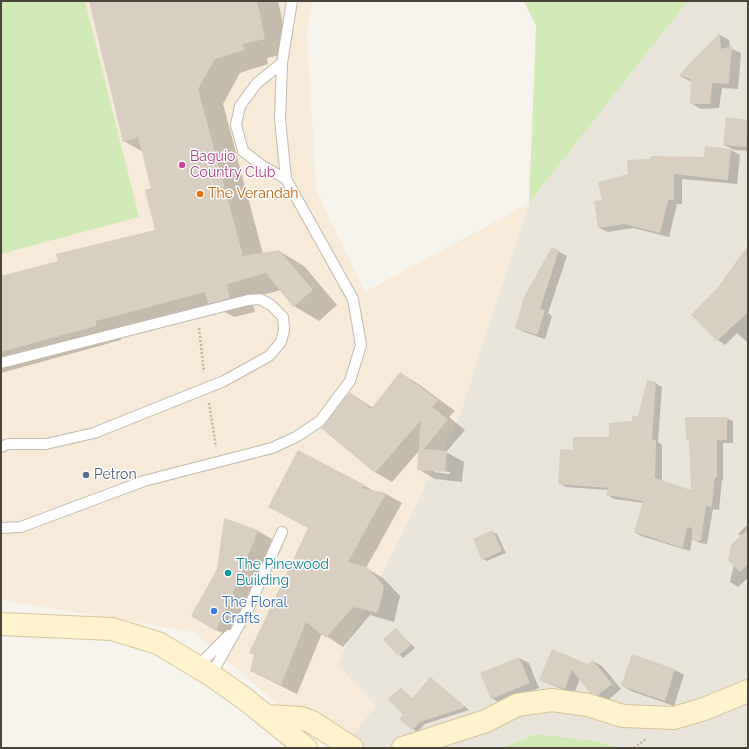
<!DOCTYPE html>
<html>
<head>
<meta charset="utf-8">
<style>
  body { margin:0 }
  #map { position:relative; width:749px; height:749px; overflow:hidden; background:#f6f3ec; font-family:Raleway,sans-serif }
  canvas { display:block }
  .frame { position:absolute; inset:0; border:2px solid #4b4439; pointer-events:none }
</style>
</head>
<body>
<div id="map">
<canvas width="749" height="749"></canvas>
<div class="frame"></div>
</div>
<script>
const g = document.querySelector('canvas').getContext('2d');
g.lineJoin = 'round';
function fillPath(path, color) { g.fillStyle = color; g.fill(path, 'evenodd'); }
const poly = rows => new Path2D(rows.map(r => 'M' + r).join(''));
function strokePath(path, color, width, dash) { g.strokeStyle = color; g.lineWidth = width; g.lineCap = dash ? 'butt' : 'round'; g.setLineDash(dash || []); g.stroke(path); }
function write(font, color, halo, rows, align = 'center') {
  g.font = font + ' Raleway,sans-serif'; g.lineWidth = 3; g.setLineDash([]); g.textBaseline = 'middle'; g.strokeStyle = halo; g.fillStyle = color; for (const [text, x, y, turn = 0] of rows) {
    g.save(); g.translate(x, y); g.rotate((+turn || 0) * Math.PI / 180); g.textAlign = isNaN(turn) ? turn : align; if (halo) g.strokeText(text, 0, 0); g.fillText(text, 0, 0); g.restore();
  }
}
const residential = poly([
  [688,1,748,1,748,748,621,748,596,741,536,734,501,748,343,748,337,664,459,417,529,203]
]);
const commercial = poly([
  [85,1,312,1,307,33,316,190,365,292,529,203,459,417,337,664,376,706,343,748,330,748,193,632,1,600,1,254,139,217]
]);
const green = poly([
  [1,1,85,1,139,217,1,254],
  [524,1,688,1,529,203,536,26],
  [536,734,596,741,621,748,501,748]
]);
const shadow = poly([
  [90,1,278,1,290,53,267,58,268,64,240,73,223,104,263,254,279,251,304,266,337,305,319,321,294,306,281,290,251,298,255,312,234,317,220,309,120,335,121,340,1,373,1,277,59,262,156,230,153,189,143,152,124,141],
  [720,35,729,40,730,48,741,53,738,89,722,88,719,108,701,109,691,103,692,82,680,76,690,64],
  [727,118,748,121,748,151,734,150,724,145],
  [706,148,731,150,740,155,737,184,682,179,682,204,677,204,669,237,633,228,608,232,599,228,603,201,705,158],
  [552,248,567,256,548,313,552,316,545,339,524,332,516,328],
  [748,257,748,343,737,333,725,345,718,340,692,315],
  [400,373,417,383,455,411,449,417,465,430,446,452,464,462,462,482,435,479,418,469,419,451,392,482,375,472,322,428,350,393,373,408],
  [434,470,450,472,450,474,434,472],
  [655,383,662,387,658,442,662,445,662,481,692,491,690,441,687,439,726,418,733,421,733,443,723,443,723,480,722,480,719,510,713,509,707,544,700,543,692,539,690,551,641,536,635,532,644,503,614,499,607,495,608,490,566,487,559,483,574,451,610,438,638,417],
  [298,451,376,492,386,494,402,503,366,568,383,578,400,596,394,622,370,615,343,647,322,633,297,694,251,671,309,528],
  [225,519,258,531,272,539,254,585,231,638,192,616,218,569],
  [748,524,748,578,738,587,730,582,740,538,742,536,738,534],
  [493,532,497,534,506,553,487,561,483,559],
  [396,629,415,648,403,658,384,640],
  [632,656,675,670,684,675,674,706,631,691,622,686],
  [519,658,529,663,539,688,501,704,492,698],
  [593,661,602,666,621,689,608,700,591,692,580,679,574,694,540,680,588,665],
  [431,678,469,710,425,724,417,732,401,719,404,715,401,688,413,699]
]);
const building = poly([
  [89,1,257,1,265,39,243,44,244,50,215,59,198,89,243,256,279,250,313,290,293,307,266,273,227,284,230,298,208,304,205,292,96,321,96,326,1,352,1,276,58,261,56,254,155,230,145,190,151,188,138,137,123,142],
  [720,33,721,49,732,46,729,84,712,83,710,104,690,104,691,79,679,76,689,64],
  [726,117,748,120,746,147,723,145],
  [705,146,731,149,728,180,674,174,674,200,668,200,660,233,624,224,598,228,594,201,602,200,598,182,628,174,627,160,650,159,651,156,704,157],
  [748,245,748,312,717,341,691,315,718,287],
  [552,247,559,250,540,309,545,311,537,335,515,328,524,297],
  [400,372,438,400,432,407,448,419,424,449,447,451,445,472,417,470,421,420,375,473,321,428,350,392,371,409],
  [647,380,656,382,652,440,656,440,655,478,691,490,689,440,686,440,685,417,727,417,727,440,717,440,717,477,715,477,712,507,706,506,701,541,692,540,692,528,687,527,683,548,634,532,643,501,606,495,608,488,558,484,560,449,573,450,573,437,609,437,609,423,632,421,632,416,638,416],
  [298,450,365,485,362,488,386,493,348,562,367,567,384,586,378,613,353,607,326,638,306,622,281,685,250,671,254,655,249,653,308,528,268,507],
  [224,518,258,530,240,577,216,631,191,616,217,569],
  [748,529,748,564,740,572,728,560,731,545],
  [493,530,502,551,482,560,473,539],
  [396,628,411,645,398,656,383,639],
  [552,649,588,664,593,660,612,684,598,695,590,693,572,670,565,689,539,680],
  [632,654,675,669,665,701,621,686],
  [519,657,530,683,491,699,480,673],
  [430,677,466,707,420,722,412,730,399,719,403,715,388,699,401,687,412,699]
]);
const path = poly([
  [199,328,204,372],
  [209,403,216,447],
  [634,748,646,739]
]);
const lane = poly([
  [282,63,257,83,240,106,236,125,243,151,261,165,286,179],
  [1,363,248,300,260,299,271,305,283,317,284,330,281,342,269,356,224,381,94,433,46,444,8,444,1,447],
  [1,528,21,527,144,481,272,448,296,437,320,421,350,381,361,345,353,299,286,179,280,119,282,63,292,1],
  [198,666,229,635],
  [211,675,248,609,282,532]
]);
const secondary = poly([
  [1,624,112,629,158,643,211,675,245,699,306,748],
  [267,716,301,718,312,722,352,748],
  [403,748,486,721,517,705,552,700,588,705,623,716,674,718,704,709,748,691]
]);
const markers = [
  [182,165,4,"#d1479c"],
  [200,194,4,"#e8710a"],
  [86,475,4,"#5c6f8a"],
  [228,573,4,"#0f9aa8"],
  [214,611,4,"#3f7fe0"]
];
const hotelNames = [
  ["Baguio",190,157],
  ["Country Club",190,173]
];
const foodNames = [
  ["The Verandah",208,194]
];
const serviceNames = [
  ["Petron",94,475]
];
const cultureNames = [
  ["The Pinewood",236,565],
  ["Building",236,581]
];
const shopNames = [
  ["The Floral",222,603],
  ["Crafts",222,619]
];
fillPath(residential, '#eae5da');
fillPath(commercial, '#f7ead8');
fillPath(green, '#d2eab5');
fillPath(shadow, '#0003');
fillPath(building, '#d8cfc1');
strokePath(lane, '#c2bbae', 12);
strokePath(secondary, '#d6c79b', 24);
strokePath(path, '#c4b79f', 2.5, [2, 2]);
strokePath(lane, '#fff', 10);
strokePath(secondary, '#fff3cd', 22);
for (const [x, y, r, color] of markers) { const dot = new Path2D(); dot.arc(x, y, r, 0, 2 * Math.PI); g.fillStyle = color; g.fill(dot); strokePath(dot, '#fff', 1.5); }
write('14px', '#b23c85', '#fff', hotelNames, 'left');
write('14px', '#c56008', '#fff', foodNames, 'left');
write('14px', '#4e5e75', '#fff', serviceNames, 'left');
write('14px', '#0d838f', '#fff', cultureNames, 'left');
write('14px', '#366cbe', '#fff', shopNames, 'left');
</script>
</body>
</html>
